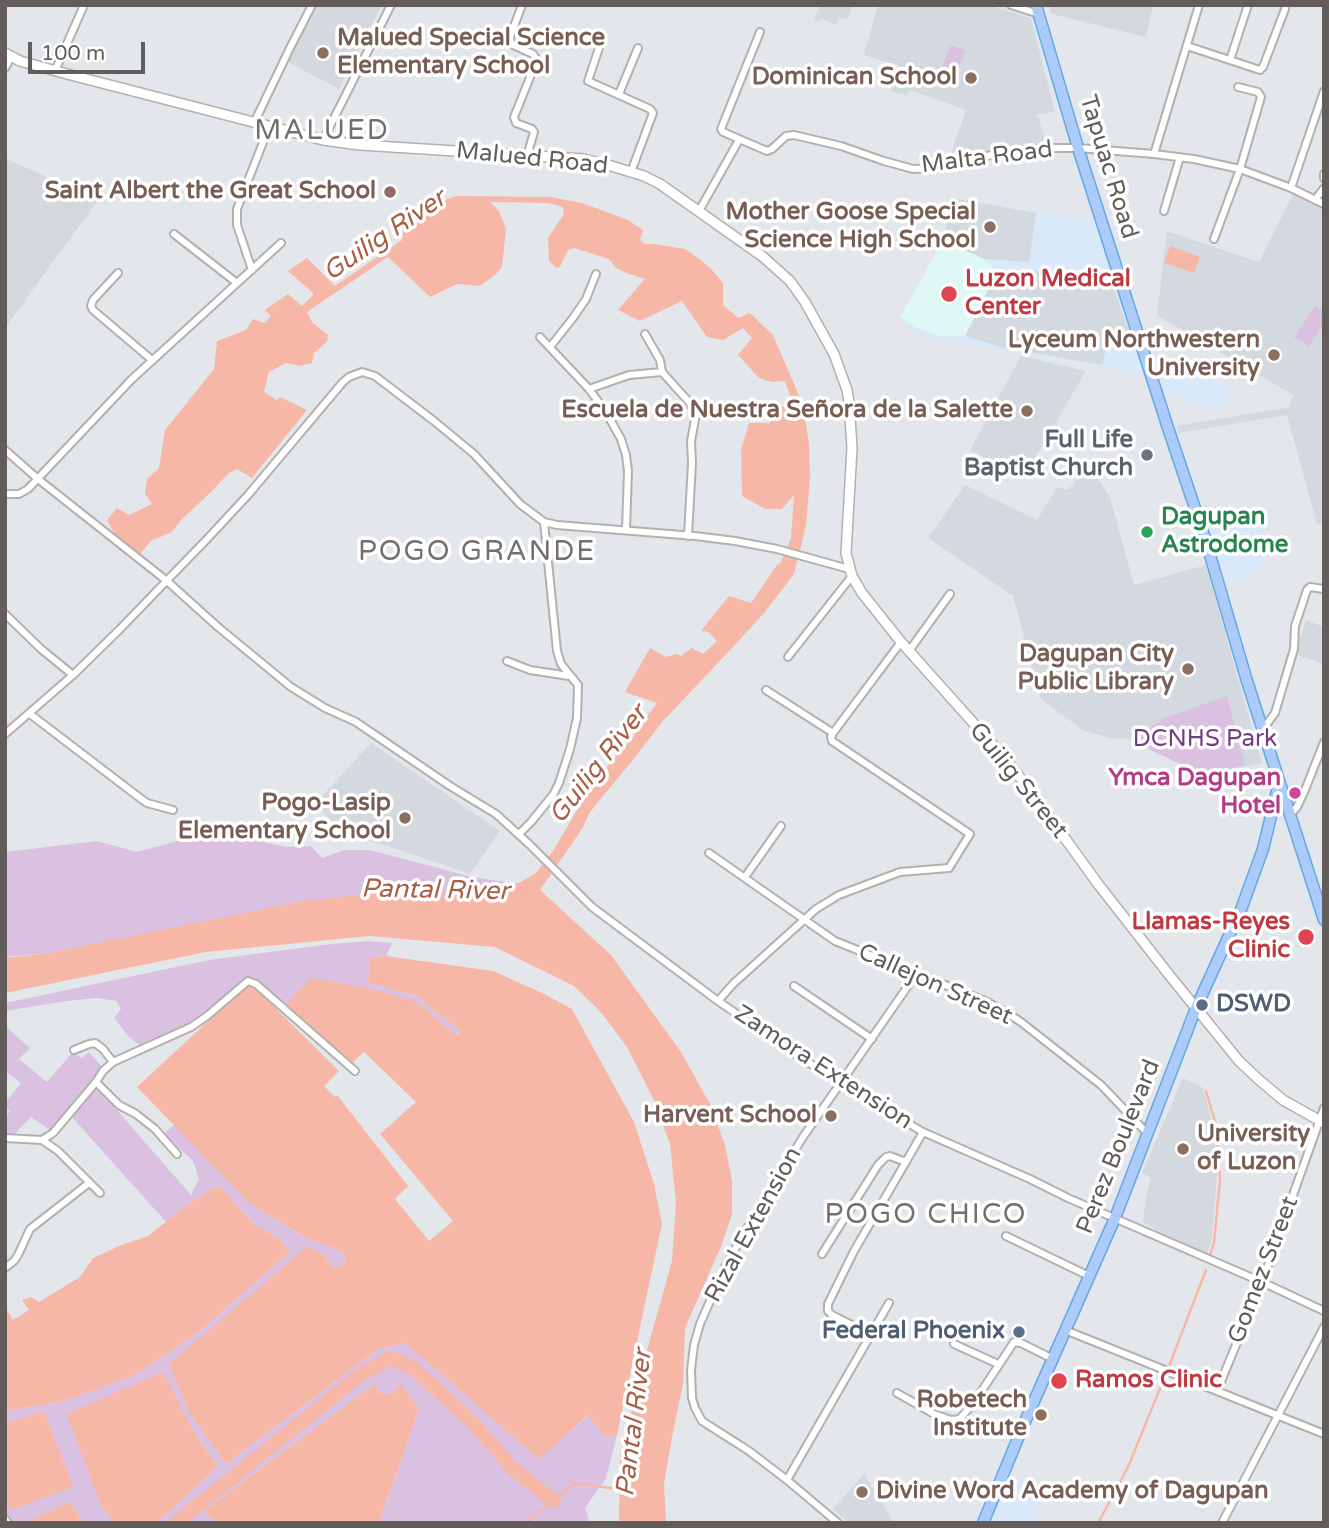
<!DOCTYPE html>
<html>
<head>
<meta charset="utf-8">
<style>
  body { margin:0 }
  #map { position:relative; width:1329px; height:1528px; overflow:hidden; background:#e3e7ec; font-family:"Varela Round",sans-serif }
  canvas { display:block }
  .frame { position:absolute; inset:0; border:7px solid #625d5b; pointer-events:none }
  .scale { position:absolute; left:28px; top:42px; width:117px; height:32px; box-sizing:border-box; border:4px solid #625d5b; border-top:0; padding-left:9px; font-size:21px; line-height:24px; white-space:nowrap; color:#625d5b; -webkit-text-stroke:5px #fff; paint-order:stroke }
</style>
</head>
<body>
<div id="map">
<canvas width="1329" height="1528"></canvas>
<div class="frame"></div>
<div class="scale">100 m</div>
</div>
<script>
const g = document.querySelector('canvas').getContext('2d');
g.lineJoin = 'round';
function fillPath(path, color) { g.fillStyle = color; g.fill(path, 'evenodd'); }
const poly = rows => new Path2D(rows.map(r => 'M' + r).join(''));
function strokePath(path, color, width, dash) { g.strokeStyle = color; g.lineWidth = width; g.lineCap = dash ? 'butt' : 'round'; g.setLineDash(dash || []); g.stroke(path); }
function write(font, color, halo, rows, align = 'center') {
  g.font = font + ' "Varela Round",sans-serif'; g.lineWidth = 7; g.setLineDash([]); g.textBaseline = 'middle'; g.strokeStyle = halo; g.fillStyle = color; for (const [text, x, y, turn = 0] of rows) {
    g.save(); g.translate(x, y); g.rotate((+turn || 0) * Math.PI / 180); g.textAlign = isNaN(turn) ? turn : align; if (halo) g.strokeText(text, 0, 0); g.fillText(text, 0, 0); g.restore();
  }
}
const commercial = poly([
  [950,197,1096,220,1147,375,919,336,900,317,941,244],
  [1169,363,1233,389,1218,412,1165,393,1159,367],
  [1207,520,1263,528,1267,562,1252,575,1227,584],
  [1010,1475,1044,1491,1030,1523,988,1523]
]);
const industrial = poly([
  [1050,5,1153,5,1146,37,1052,14],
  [5,158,98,200,5,328]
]);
const education = poly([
  [313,5,382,5,339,89,284,60],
  [820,5,853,5,847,20,839,18,836,25,821,19,819,22,814,20],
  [878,5,988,5,1031,18,1055,112,1037,114,1047,146,1021,148,949,159,966,110,910,90,907,95,891,92,899,66,864,55],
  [1293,194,1324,207,1324,522,1317,524,1287,415,1178,433,1177,426,1289,407,1293,395,1157,315,1167,231,1259,262],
  [953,198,1036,213,1029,262,984,259,943,241],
  [1041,271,1106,276,1112,284,1135,346,1107,345,1102,365,1004,348,965,336,997,272],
  [1021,356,1086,371,1023,478,970,450],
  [1094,473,1110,497,1134,585,1206,565,1262,763,1204,775,1129,739,1111,738,1084,731,1041,699,1013,596,928,538,965,485,1037,520,1057,487,1068,490,1078,478],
  [1306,620,1324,627,1324,664,1295,654],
  [371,743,500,831,470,874,391,847,348,836,314,805],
  [1183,1078,1203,1088,1213,1126,1217,1173,1212,1240,1207,1254,1162,1233,1143,1222,1146,1197,1151,1178,1142,1173],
  [864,1474,894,1523,849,1523,833,1509]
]);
const medical = poly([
  [943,241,984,259,997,272,965,336,941,336,914,327,900,317]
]);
const green = poly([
  [950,45,965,50,955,79,940,74],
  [1315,306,1324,311,1324,324,1309,346,1294,337],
  [1227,696,1245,765,1204,775,1131,741,1164,718],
  [202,829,287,847,311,846,322,858,344,850,370,850,472,877,519,884,466,892,402,890,175,928,48,953,5,957,5,852,97,841,137,852,181,840],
  [366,941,392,943,386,956,370,957,368,983,418,996,426,1004,461,1031,457,1036,416,1001,285,1006,254,977,247,976,205,1013,189,1023,140,1045,129,1037,114,1018,121,1009,116,1001,97,998,67,1001,5,1011,5,1003,209,960,323,945],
  [5,1026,30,1048,19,1059,47,1082,72,1053,82,1058,89,1052,103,1068,50,1130,31,1117,12,1137,5,1136,5,1118,10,1111,5,1108,5,1103,21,1083,5,1071],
  [97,1087,191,1195,199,1179,193,1161,164,1134,174,1125,248,1202,308,1239,344,1252,345,1264,334,1268,324,1255,226,1464,378,1349,405,1343,539,1458,589,1415,606,1437,617,1435,606,1478,585,1508,590,1523,538,1523,535,1520,531,1523,379,1523,419,1409,399,1385,394,1394,378,1392,376,1383,204,1511,215,1523,156,1523,208,1476,217,1465,192,1429,100,1504,114,1523,85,1523,70,1502,24,1523,11,1523,5,1513,5,1499,12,1510,44,1411,5,1424,5,1411,60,1402,133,1376,195,1335,290,1252,280,1239,255,1225,219,1186,210,1190,183,1208,166,1222,70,1115]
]);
const water = poly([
  [456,196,551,197,582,203,628,220,643,230,640,240,645,244,654,244,685,249,701,260,713,271,723,283,723,305,738,318,750,313,773,335,803,405,809,444,810,478,806,526,794,574,765,612,733,647,663,721,632,761,590,812,582,829,540,890,611,955,681,1052,710,1104,725,1145,732,1180,732,1214,722,1244,685,1328,683,1384,672,1437,664,1484,666,1523,619,1523,620,1456,644,1361,672,1261,676,1203,670,1144,653,1098,627,1047,600,1011,574,986,495,947,369,936,206,952,5,993,5,958,48,953,303,901,402,890,466,892,519,883,536,873,553,851,580,805,599,776,633,737,644,720,657,703,625,692,650,648,666,657,676,654,681,656,692,648,703,654,717,641,709,632,701,631,729,596,751,603,777,565,780,564,791,539,794,495,782,509,765,509,742,496,741,450,749,423,770,423,781,408,791,399,785,381,772,382,759,378,738,355,752,338,743,328,723,340,707,337,682,301,640,321,618,310,645,279,626,273,616,268,609,259,574,248,568,250,560,267,556,268,549,261,548,238,564,214,563,207,549,203,490,202,499,211,506,229,502,267,495,275,480,286,457,284,430,297,388,257,307,312,312,322,328,335,327,342,314,353,312,363,299,366,286,363,269,372,264,392,277,400,280,397,307,410,252,478,237,469,229,473,212,491,182,519,172,532,151,541,139,555,115,535,107,520,117,508,129,515,152,504,145,494,147,479,159,468,165,430,214,369,217,341,246,330,253,319,264,323,271,316,265,310,288,294,302,306,314,294,288,271,307,258,335,286,402,240,405,215],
  [1170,246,1200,257,1194,273,1164,263],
  [386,956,493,971,540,992,572,1009,634,1122,654,1184,662,1224,617,1435,606,1437,588,1415,539,1459,405,1343,378,1349,226,1464,189,1412,169,1364,308,1246,324,1255,334,1268,345,1264,344,1252,308,1239,248,1202,137,1087,246,986,256,989,339,1071,324,1086,335,1097,337,1095,408,1186,395,1199,429,1241,453,1221,380,1134,416,1102,364,1052,350,1065,285,1006,311,978,363,987,416,1001,457,1036,461,1031,426,1004,418,996,368,983,370,957],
  [219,1186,255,1225,280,1239,290,1252,195,1335,133,1376,60,1402,5,1411,5,1312,7,1310,13,1320,29,1310,22,1300,31,1297,39,1302,80,1277,93,1258,119,1246,148,1236,183,1208,210,1190],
  [163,1372,192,1429,217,1465,208,1476,156,1523,114,1523,100,1504,67,1414],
  [376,1383,378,1392,393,1394,400,1384,419,1409,379,1523,215,1523,204,1511],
  [44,1411,73,1487,11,1510,5,1499,5,1424],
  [70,1502,85,1523,24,1523]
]);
const stream = poly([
  [1206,1091,1216,1125,1220,1180,1214,1243,1210,1255],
  [1169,1366,1206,1270],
  [525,1523,575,1483,623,1490],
  [1098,1523,1128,1467,1163,1381]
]);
const river = poly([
  [176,1523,360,1375,391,1358,413,1368,471,1421,512,1468,554,1501]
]);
const street = poly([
  [522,5,510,37,511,44,533,54,537,60,514,117,516,123,532,129,534,132,527,156],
  [1011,5,1039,14],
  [760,32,721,129,723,132,767,151,772,149,786,136,794,135,841,146,884,161,913,169,937,168,1000,153,1052,148,1078,148,1154,154,1194,159,1240,169,1291,188,1324,204],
  [602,39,588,81,650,109,653,113,631,172],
  [1187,46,1260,70,1263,67,1285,9],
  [1230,60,1248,5],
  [5,68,11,57],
  [55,71,84,5],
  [619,94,638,48],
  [254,123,290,48,312,5],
  [323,140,391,5],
  [1154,154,1199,5],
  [1324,174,1324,178],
  [1291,188,1324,91],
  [1315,200,1324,188],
  [699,211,739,140],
  [1164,211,1180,157],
  [174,234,237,283],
  [1214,239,1240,169,1261,97,1258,92,1238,87],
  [252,270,237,225,237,209,269,127],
  [118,273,93,300,91,306,93,310,152,360],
  [645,334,660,360,662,372,689,402,696,414,691,441,692,463,688,536],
  [540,337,589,389,606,412,621,439,626,455,628,471,626,530],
  [550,347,573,318,586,299,596,274],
  [589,389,629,375,662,372],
  [5,450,38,479,167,581,218,627,291,687,325,708,356,722,450,786,496,814,529,844,592,907,718,1001,801,1058,885,1110,923,1132,1030,1179,1068,1198,1262,1282,1324,1311],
  [5,494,19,494,28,489,132,379,281,243],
  [5,614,41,649,73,675],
  [909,651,950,594],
  [788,657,852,576],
  [507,661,530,670,569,676],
  [766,690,833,733],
  [30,714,140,798,147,803,173,810],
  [1263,729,1275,713,1280,696,1294,649,1295,626,1307,590,1310,587,1324,589],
  [5,734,73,675,119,630,209,537,248,495,343,382,349,377,362,372,375,376,434,421,474,454,520,504,544,522,557,525,695,536,735,541,777,549,849,569],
  [1290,815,1297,807,1305,790,1324,742],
  [519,834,531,822,553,795,559,783,570,749,577,718,578,685,561,664,557,651,544,522],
  [709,853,835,941,985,1001,1004,1011,1021,1022,1101,1085,1148,1134],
  [745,877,781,826],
  [794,986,872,1039],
  [718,1001,733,984,816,909,839,895,900,872,949,868,970,834,832,741,831,737,833,733,901,642],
  [74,1050,89,1044,95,1043,103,1049,113,1062],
  [96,1082,119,1105,136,1114,155,1129,177,1154],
  [5,1138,42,1140,58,1151,100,1193],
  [42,1140,53,1133,96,1082,103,1071,113,1062,191,1027,207,1016,248,981,256,984,355,1071],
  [1006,1236,1089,1276],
  [822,1254,878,1165,886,1157,890,1156,903,1161,907,1160,923,1132],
  [5,1268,14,1261,18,1255,30,1229,89,1183],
  [1065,1330,1324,1434],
  [871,1335,832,1315,828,1311,828,1304,854,1251,907,1160],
  [954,1344,998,1364],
  [1217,1391,1262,1282,1324,1108],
  [897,1393,934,1414,951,1420,960,1419,977,1398,1014,1342,1021,1343,1053,1359],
  [787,1480,889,1303],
  [5,1519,8,1523],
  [838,1523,787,1480,749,1451,702,1421,695,1408,692,1398,691,1370,694,1345,700,1324,725,1267,744,1233,803,1137,917,973],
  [1222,1523,1324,1327]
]);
const secondary = poly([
  [5,53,20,61,67,74,323,140,360,145,583,159,608,165,644,176,660,184,762,256,790,281,805,302,834,354,847,390,849,402,852,448,846,553,852,576,862,593,901,642,1002,755,1033,794,1098,884,1170,976,1239,1061,1257,1078,1283,1100,1324,1123]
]);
const primary = poly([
  [1036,5,1078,148,1168,428,1205,538,1247,681,1324,920],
  [983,1523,1023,1426,1115,1218,1196,1008,1242,907,1263,849,1279,783]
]);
const markers = [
  [323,53,7,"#8d6e63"],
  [971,78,7,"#8d6e63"],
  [390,192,7,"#8d6e63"],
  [990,227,7,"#8d6e63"],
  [949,294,9,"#e0444e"],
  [1274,355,7,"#8d6e63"],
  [1027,411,7,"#8d6e63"],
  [1147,455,7,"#6b7280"],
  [1147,532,7,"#2e9e5b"],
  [1188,669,7,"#8d6e63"],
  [1295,793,7,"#d1479c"],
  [405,818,7,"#8d6e63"],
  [1306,937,9,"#e0444e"],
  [1202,1005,7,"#5c6f8a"],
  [831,1116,7,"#8d6e63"],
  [1183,1149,7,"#8d6e63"],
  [1019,1332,7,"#5c6f8a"],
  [1059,1381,9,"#e0444e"],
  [1041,1415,7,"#8d6e63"],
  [862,1492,7,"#8d6e63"]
];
const educationNames = [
  ["Malued Special Science",337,39,"left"],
  ["Elementary School",337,67,"left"],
  ["Dominican School",957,78],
  ["Saint Albert the Great School",376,192],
  ["Mother Goose Special",976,213],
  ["Science High School",976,241],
  ["Lyceum Northwestern",1260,341],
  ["University",1260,369],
  ["Escuela de Nuestra Señora de la Salette",1013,411],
  ["Dagupan City",1174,655],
  ["Public Library",1174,683],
  ["Pogo-Lasip",391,804],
  ["Elementary School",391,832],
  ["Harvent School",817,1116],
  ["University",1197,1135,"left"],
  ["of Luzon",1197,1163,"left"],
  ["Robetech",1027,1401],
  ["Institute",1027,1429],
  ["Divine Word Academy of Dagupan",876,1492,"left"]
];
const streetNames = [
  ["Malta Road",987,158,-7],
  ["Malued Road",532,159,6],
  ["Tapuac Road",1108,167,73],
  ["Guilig Street",1018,781,51],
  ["Callejon Street",935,985,24],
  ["Zamora Extension",823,1068,33],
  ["Perez Boulevard",1119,1147,-68],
  ["Rizal Extension",754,1225,-61],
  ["Gomez Street",1264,1270,-69]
];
const healthNames = [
  ["Luzon Medical",965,280],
  ["Center",965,308],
  ["Llamas-Reyes",1290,923,"right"],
  ["Clinic",1290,951,"right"],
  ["Ramos Clinic",1075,1381]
];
const worshipNames = [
  ["Full Life",1133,441],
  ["Baptist Church",1133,469]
];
const leisureNames = [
  ["Dagupan",1161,518],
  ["Astrodome",1161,546]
];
const parkNames = [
  ["DCNHS Park",1205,740]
];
const hotelNames = [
  ["Ymca Dagupan",1281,779],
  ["Hotel",1281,807]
];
const serviceNames = [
  ["DSWD",1216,1005],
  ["Federal Phoenix",1005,1332,"right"]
];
const waterNames = [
  ["Guilig River",385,236,-34],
  ["Guilig River",599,765,-52],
  ["Pantal River",435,891,1],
  ["Pantal River",635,1423,-83]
];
const quarterNames = [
  ["MALUED",322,132],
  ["POGO GRANDE",477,553],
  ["POGO CHICO",926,1216]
];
fillPath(commercial, '#d9e9fa');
fillPath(industrial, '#d5d8db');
fillPath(education, '#d4d9df');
fillPath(medical, '#dff8f5');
fillPath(green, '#dac1e2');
fillPath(water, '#f7b7a7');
strokePath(stream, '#f7b7a7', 2.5);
strokePath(river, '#f7b7a7', 14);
strokePath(street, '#b4b0ae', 10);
strokePath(secondary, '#b5b0ad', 12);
strokePath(primary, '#63a7e5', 13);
strokePath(street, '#fff', 6);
strokePath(secondary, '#fff', 9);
strokePath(primary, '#accbf8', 10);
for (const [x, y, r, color] of markers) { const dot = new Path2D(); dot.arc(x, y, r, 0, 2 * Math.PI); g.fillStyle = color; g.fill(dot); strokePath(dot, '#fff', 2.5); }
write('bold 24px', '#785e54', '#fff', educationNames, 'right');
write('24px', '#625d5b', '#fff', streetNames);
write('bold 24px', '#be3a42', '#fff', healthNames, 'left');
write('bold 24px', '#5b616d', '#fff', worshipNames, 'right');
write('bold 24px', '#27864d', '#fff', leisureNames, 'left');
write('24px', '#723c80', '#fff', parkNames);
write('bold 24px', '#b23c85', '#fff', hotelNames, 'right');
write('bold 24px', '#4e5e75', '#fff', serviceNames, 'left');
write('italic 26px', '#a76047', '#fff', waterNames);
g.letterSpacing = '2px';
write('28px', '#746e6c', '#fff', quarterNames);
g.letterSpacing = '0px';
</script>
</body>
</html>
